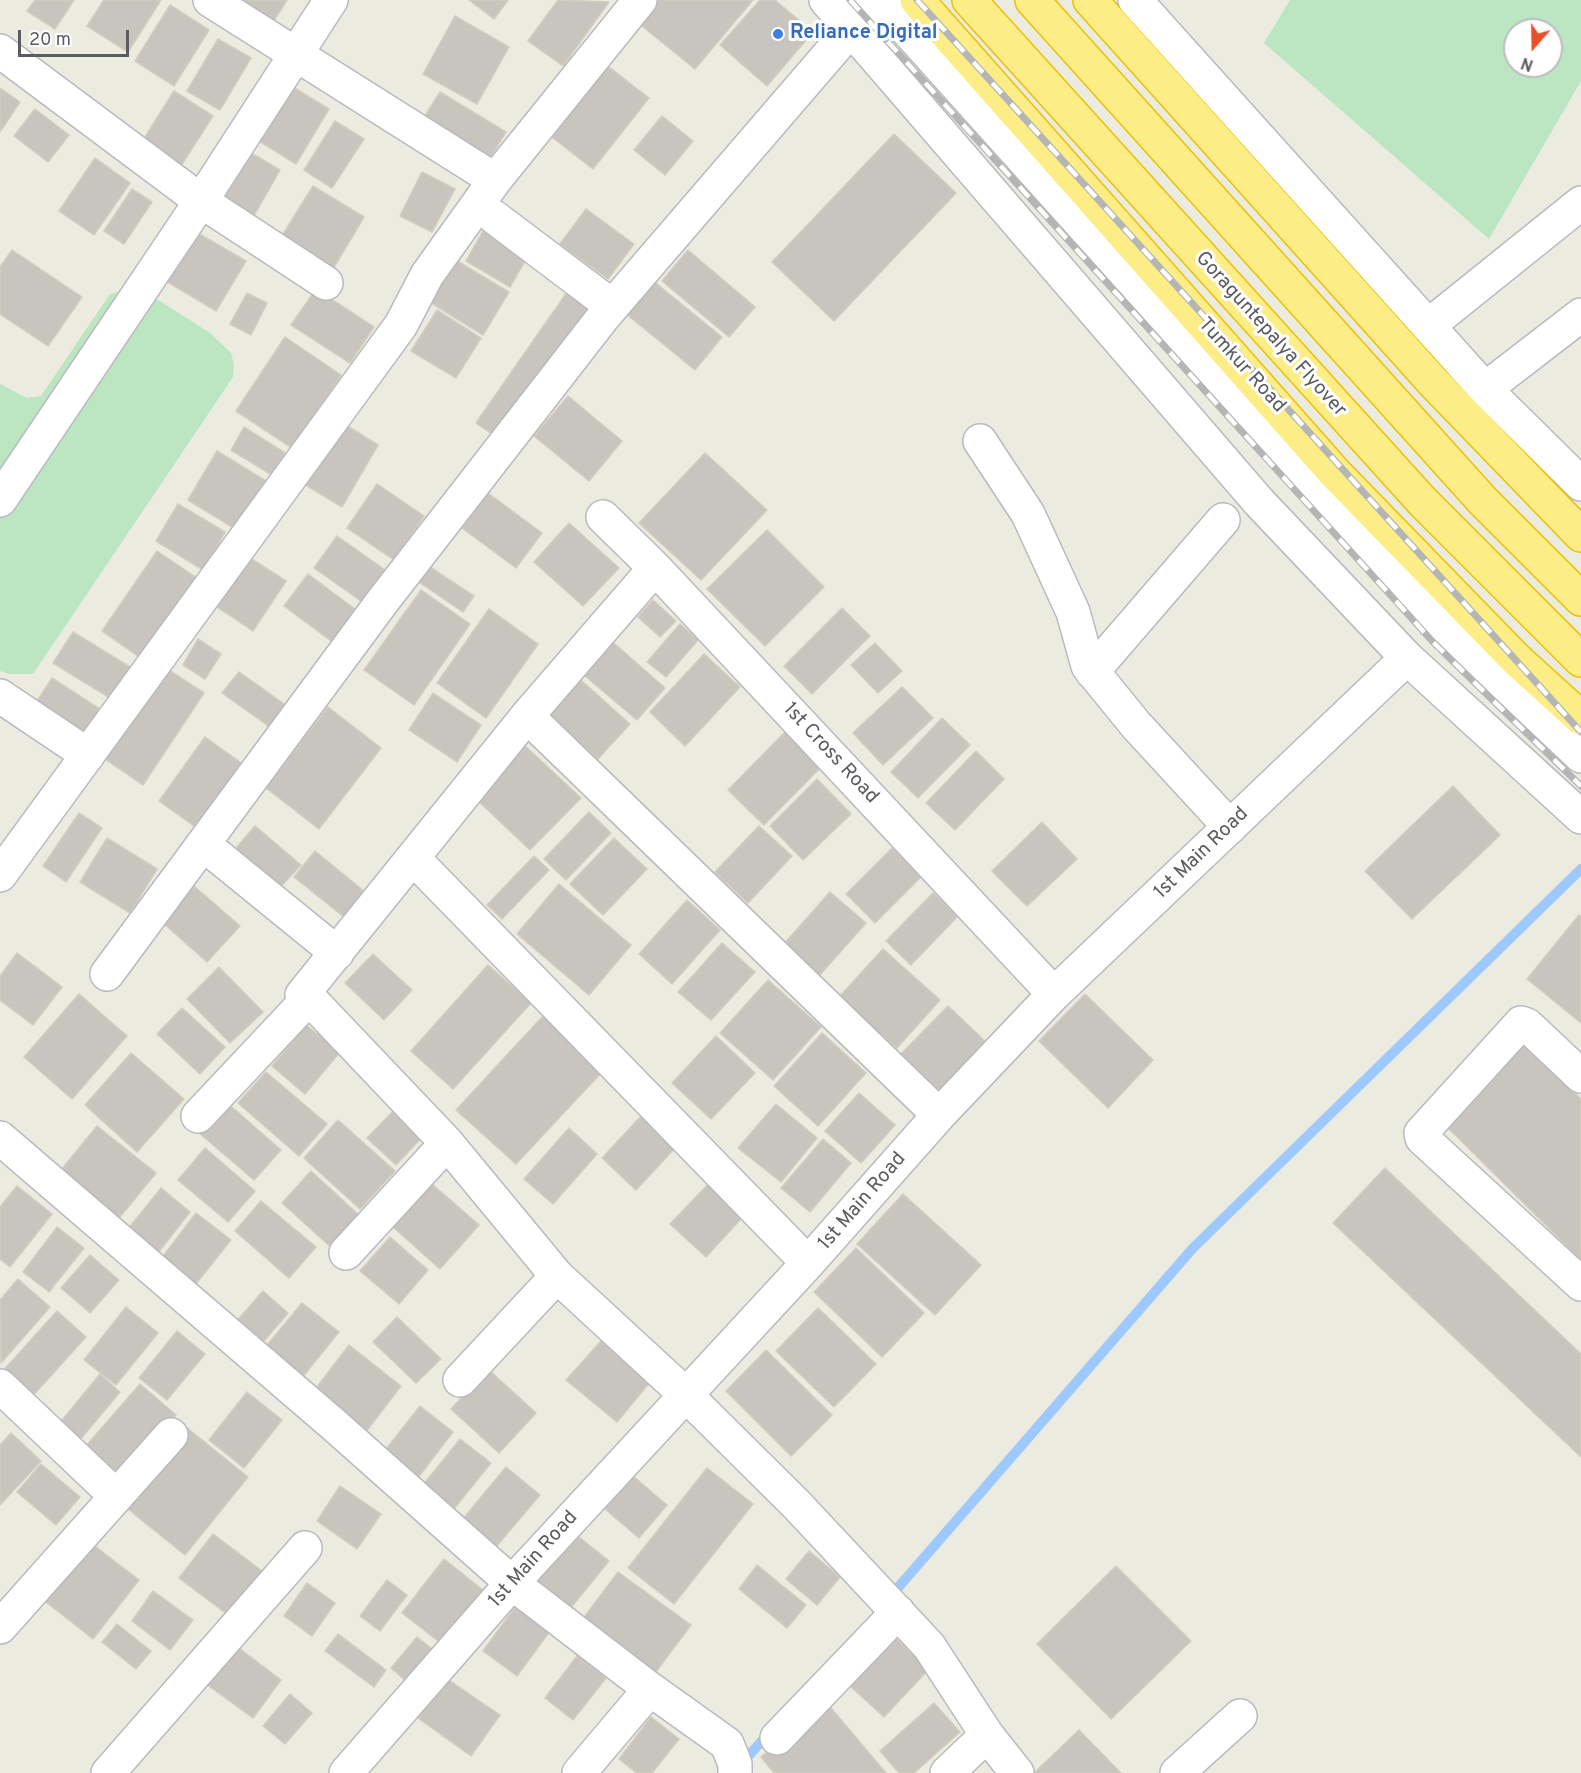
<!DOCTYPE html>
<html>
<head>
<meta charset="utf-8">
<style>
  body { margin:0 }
  #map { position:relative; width:1581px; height:1773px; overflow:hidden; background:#ecebe0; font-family:Overpass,sans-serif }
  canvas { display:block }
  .north { position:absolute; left:1503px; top:18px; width:60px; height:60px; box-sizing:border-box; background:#fff; border:2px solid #bdbec0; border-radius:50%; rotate:200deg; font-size:16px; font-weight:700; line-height:24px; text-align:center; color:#595c61 }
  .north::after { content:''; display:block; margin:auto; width:21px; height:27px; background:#e9502a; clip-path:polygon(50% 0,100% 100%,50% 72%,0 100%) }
  .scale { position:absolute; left:18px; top:30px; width:111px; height:27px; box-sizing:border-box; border:3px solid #595c61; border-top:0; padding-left:8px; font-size:18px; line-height:21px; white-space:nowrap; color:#595c61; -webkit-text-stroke:4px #fff; paint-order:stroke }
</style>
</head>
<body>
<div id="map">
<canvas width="1581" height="1773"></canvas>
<div class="north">N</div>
<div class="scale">20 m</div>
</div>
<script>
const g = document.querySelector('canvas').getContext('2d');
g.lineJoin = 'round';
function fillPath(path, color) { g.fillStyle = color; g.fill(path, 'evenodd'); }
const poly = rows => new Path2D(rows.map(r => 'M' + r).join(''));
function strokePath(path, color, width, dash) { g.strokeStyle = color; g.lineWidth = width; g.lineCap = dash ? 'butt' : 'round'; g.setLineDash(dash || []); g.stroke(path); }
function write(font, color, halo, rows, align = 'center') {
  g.font = font + ' Overpass,sans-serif'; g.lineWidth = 6; g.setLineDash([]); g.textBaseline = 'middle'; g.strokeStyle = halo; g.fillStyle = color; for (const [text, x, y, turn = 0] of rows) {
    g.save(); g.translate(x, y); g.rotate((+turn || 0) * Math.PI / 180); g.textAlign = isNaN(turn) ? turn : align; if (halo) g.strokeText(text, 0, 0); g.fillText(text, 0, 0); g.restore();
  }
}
const green = poly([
  [1290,0,1581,0,1581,81,1489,239,1264,43],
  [1515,30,1551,30,1551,66,1515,66],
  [134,288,160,301,210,333,231,353,234,365,233,377,33,674,10,674,0,671,0,384,27,398,41,396,110,294]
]);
const stream = poly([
  [889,1598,1193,1248,1581,869],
  [741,1764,771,1731]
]);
const building = poly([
  [35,0,74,0,55,29,27,11,35,0],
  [104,0,161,0,128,52,87,26,104,0],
  [229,0,287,0,270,27,229,0],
  [469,0,508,0,494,19,469,0],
  [558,0,609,2,563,66,528,41,558,0],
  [655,0,753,0,695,69,637,22,655,0],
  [760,0,775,0,813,32,767,86,720,45,760,0],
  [170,5,209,30,174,86,135,61,170,5],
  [455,16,509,47,477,104,423,74,455,16],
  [218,39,251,58,220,110,187,91,218,39],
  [600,60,649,98,593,169,544,131,600,60],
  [293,87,329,109,296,164,259,141,293,87],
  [0,88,20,102,0,132,0,88],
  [174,91,213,116,177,172,138,148,174,91],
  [440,92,506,132,484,167,418,127,440,92],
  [35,109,69,135,48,162,14,136,35,109],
  [662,116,693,141,665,175,634,150,662,116],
  [335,121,364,139,332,188,304,170,335,121],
  [894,134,956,193,834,321,772,262,894,134],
  [251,153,280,170,251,221,221,203,251,153],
  [95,158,130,183,94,235,59,211,95,158],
  [422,172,455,189,432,232,400,216,422,172],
  [313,186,364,217,330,274,278,242,313,186],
  [132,189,152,202,124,244,104,231,132,189],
  [586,209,634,244,608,279,560,244,586,209],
  [484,229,528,256,510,287,466,261,484,229],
  [196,232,246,261,216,311,166,281,196,232],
  [12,250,82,297,48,346,0,314,0,267,12,250],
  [688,250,755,307,729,337,662,281,688,250],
  [454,259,509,292,483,335,428,301,454,259],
  [652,280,722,337,695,370,625,313,652,280],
  [572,285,595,301,499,439,476,423,572,285],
  [316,289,374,327,350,363,291,325,316,289],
  [247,293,267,303,251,335,230,324,247,293],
  [437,310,481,338,456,378,411,351,437,310],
  [285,337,341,375,292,448,236,411,285,337],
  [568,396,622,441,589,481,534,436,568,396],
  [336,419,378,445,342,507,299,481,336,419],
  [244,427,285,453,272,475,231,450,244,427],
  [217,451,271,484,242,533,188,500,217,451],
  [705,453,767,510,701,580,639,523,705,453],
  [377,484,424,516,394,560,347,528,377,484],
  [488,493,542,533,516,568,462,528,488,493],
  [178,504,225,532,203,570,156,541,178,504],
  [569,523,619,568,583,606,534,562,569,523],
  [767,530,824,587,765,646,707,589,767,530],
  [337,536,388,572,365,604,314,568,337,536],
  [157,551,197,578,142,659,102,631,157,551],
  [244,554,286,581,253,631,211,603,244,554],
  [427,565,474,596,463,612,416,580,427,565],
  [308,574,359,612,335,644,284,606,308,574],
  [421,590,470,624,414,705,364,670,421,590],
  [653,600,676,621,660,637,638,617,653,600],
  [842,608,870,636,812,694,784,666,842,608],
  [489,609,538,644,486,718,437,683,489,609],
  [680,624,698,640,666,677,647,662,680,624],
  [73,632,130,667,110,698,53,663,73,632],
  [607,637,665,688,637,720,578,670,607,637],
  [198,639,221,654,205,679,183,665,198,639],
  [875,643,902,671,878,693,851,665,875,643],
  [704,654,740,687,685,746,650,712,704,654],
  [166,668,204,693,143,785,105,759,166,668],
  [239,672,290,708,274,730,222,693,239,672],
  [574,674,630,724,598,759,542,709,574,674],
  [52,678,109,715,87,749,30,712,52,678],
  [902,687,933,718,883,765,853,733,902,687],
  [433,693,481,725,457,762,409,730,433,693],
  [328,707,381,748,319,829,266,788,328,707],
  [942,718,970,745,918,798,891,772,942,718],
  [792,725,828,760,764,825,728,790,792,725],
  [205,737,251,770,205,834,159,801,205,737],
  [523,744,581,798,530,850,473,796,523,744],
  [976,751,1004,779,955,830,926,803,976,751],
  [817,779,851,814,803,860,770,826,817,779],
  [1453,786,1500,835,1412,919,1365,871,1453,786],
  [589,812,611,833,566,880,544,859,589,812],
  [79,813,102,828,66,882,43,866,79,813],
  [1042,822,1077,859,1027,906,992,871,1042,822],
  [255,826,301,865,274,894,229,856,255,826],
  [759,826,792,856,748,903,715,872,759,826],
  [107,838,157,869,130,913,80,882,107,838],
  [614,838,647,869,603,915,570,884,614,838],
  [892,848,921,877,875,923,846,894,892,848],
  [315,851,370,896,349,921,294,877,315,851],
  [534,856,549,870,502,919,487,905,534,856],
  [559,884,631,945,589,995,517,934,559,884],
  [194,886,240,926,207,962,162,922,194,886],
  [830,892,866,923,819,976,783,945,830,892],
  [933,893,958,916,911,965,886,941,933,893],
  [687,900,720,930,672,984,639,954,687,900],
  [1579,915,1581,917,1581,1023,1527,979,1579,915],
  [722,943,755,972,711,1020,678,992,722,943],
  [883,949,940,1000,897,1048,839,997,883,949],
  [17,953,62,987,33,1025,0,1000,0,976,17,953],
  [373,954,412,990,384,1020,345,983,373,954],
  [488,965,531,1003,453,1089,411,1051,488,965],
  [219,967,263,1012,230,1043,187,999,219,967],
  [768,980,821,1027,773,1080,720,1033,768,980],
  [79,994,127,1036,72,1099,24,1057,79,994],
  [1085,994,1153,1060,1108,1108,1039,1041,1085,994],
  [948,1006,986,1042,940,1091,901,1054,948,1006],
  [182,1008,225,1047,200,1074,157,1034,182,1008],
  [543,1016,603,1071,516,1164,456,1110,543,1016],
  [306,1025,340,1052,305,1094,272,1066,306,1025],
  [822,1033,866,1073,818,1126,774,1086,822,1033],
  [716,1036,755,1073,711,1119,672,1083,716,1036],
  [1521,1039,1581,1099,1581,1260,1440,1120,1521,1039],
  [131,1053,184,1099,137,1152,85,1105,131,1053],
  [266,1072,327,1124,299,1156,238,1103,266,1072],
  [859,1093,895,1125,861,1163,825,1131,859,1093],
  [225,1101,281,1150,254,1180,198,1132,225,1101],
  [776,1104,817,1138,781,1182,738,1148,776,1104],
  [399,1105,428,1131,396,1165,367,1138,399,1105],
  [644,1113,678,1145,636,1190,602,1158,644,1113],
  [338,1120,395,1171,360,1209,304,1158,338,1120],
  [97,1126,156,1173,115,1223,56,1176,97,1126],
  [569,1128,597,1154,553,1204,524,1179,569,1128],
  [823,1139,851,1163,810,1212,781,1188,823,1139],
  [205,1148,255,1191,228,1222,178,1180,205,1148],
  [1385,1168,1581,1354,1581,1457,1333,1223,1385,1168],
  [311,1171,362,1218,333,1249,282,1203,311,1171],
  [715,1177,750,1209,706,1257,670,1224,715,1177],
  [432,1184,479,1225,440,1269,393,1227,432,1184],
  [17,1186,52,1214,10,1267,0,1259,0,1207,17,1186],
  [161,1188,190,1212,158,1253,128,1229,161,1188],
  [903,1194,981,1265,935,1315,857,1244,903,1194],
  [261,1201,316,1247,289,1278,235,1231,261,1201],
  [196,1213,231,1240,191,1290,157,1264,196,1213],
  [57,1227,84,1248,49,1292,23,1272,57,1227],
  [390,1237,428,1270,399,1304,360,1271,390,1237],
  [856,1248,924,1313,882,1357,814,1292,856,1248],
  [90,1255,119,1280,90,1313,61,1288,90,1255],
  [18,1279,50,1307,1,1363,0,1300,18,1279],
  [263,1291,288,1313,260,1346,234,1324,263,1291],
  [302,1303,339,1332,300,1380,263,1350,302,1303],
  [126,1307,158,1333,116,1385,84,1360,126,1307],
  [818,1308,876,1364,834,1407,776,1351,818,1308],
  [57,1311,86,1337,30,1399,1,1373,57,1311],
  [397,1317,441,1359,416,1383,373,1342,397,1317],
  [177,1331,205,1354,167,1400,139,1378,177,1331],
  [601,1341,650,1382,617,1422,566,1380,601,1341],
  [349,1345,401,1386,365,1433,313,1392,349,1345],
  [766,1350,832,1415,791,1456,726,1391,766,1350],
  [488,1369,536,1413,499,1453,451,1409,488,1369],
  [100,1374,120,1392,79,1441,58,1425,100,1374],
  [140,1384,176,1415,121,1478,85,1447,140,1384],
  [247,1392,282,1420,244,1468,209,1440,247,1392],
  [420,1406,453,1432,417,1479,383,1453,420,1406],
  [186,1427,248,1477,185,1555,123,1505,186,1427],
  [11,1433,41,1461,0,1505,0,1445,11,1433],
  [460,1439,491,1463,453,1510,423,1485,460,1439],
  [41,1464,80,1497,56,1525,17,1492,41,1464],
  [506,1467,540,1495,495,1548,462,1520,506,1467],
  [707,1468,753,1504,674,1604,628,1568,707,1468],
  [633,1476,667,1505,639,1538,605,1509,633,1476],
  [340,1486,381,1514,357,1549,317,1521,340,1486],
  [574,1533,609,1561,569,1610,535,1582,574,1533],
  [213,1534,262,1571,228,1615,179,1578,213,1534],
  [87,1540,139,1580,93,1639,41,1598,87,1540],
  [809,1551,840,1577,817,1605,786,1579,809,1551],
  [444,1559,484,1591,442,1644,402,1613,444,1559],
  [757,1565,806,1605,787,1628,739,1589,757,1565],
  [1116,1566,1191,1641,1111,1719,1037,1644,1116,1566],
  [618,1572,691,1625,652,1677,579,1624,618,1572],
  [387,1580,407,1595,380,1631,360,1616,387,1580],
  [307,1583,335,1603,312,1636,284,1616,307,1583],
  [153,1591,193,1620,170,1650,132,1621,153,1591],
  [516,1606,550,1631,517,1676,483,1651,516,1606],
  [117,1624,151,1651,136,1669,102,1642,117,1624],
  [338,1634,386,1670,374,1687,325,1651,338,1634],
  [893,1636,929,1669,884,1717,848,1684,893,1636],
  [417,1637,432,1649,406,1681,391,1668,417,1637],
  [231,1642,281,1680,253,1718,202,1681,231,1642],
  [577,1656,606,1678,573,1720,545,1698,577,1656],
  [446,1678,500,1715,471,1756,418,1718,446,1678],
  [290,1694,312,1713,285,1744,263,1726,290,1694],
  [826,1702,886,1773,774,1773,761,1757,826,1702],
  [934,1703,960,1732,914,1773,899,1773,880,1751,934,1703],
  [651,1717,679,1739,652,1773,637,1773,619,1759,651,1717],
  [1079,1730,1121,1773,1034,1773,1079,1730]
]);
const minor = poly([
  [210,0,495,180],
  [826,0,1259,502,1407,658,1581,817],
  [880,0,1442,625,1581,756],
  [1135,0,1485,389,1581,484],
  [0,51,201,201,326,283],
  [494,217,612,306],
  [1428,326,1581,203],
  [1485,389,1581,315],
  [980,441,1028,514,1073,612,1088,666,1136,725,1230,827],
  [0,500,201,201,331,0],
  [603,517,655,568,1054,994],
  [655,568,527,716,302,995,309,998,447,1143,557,1276,685,1394,797,1505,929,1646,987,1735,1017,1773],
  [1092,672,1223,520],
  [0,696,88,755],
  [527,716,939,1115],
  [203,844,337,953],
  [414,859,808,1263],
  [0,875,401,325,427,275,495,180,640,0],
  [107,974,382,602,604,316,876,0],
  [1581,1076,1527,1025,1521,1023,1421,1133,1422,1138,1581,1284],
  [198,1116,309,998],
  [0,1138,333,1424,512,1583,650,1689,727,1744,735,1764,735,1773],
  [346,1253,447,1143],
  [460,1380,557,1276],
  [0,1386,116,1496],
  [0,1627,171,1435],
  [777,1738,898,1612],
  [108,1773,305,1548],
  [346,1773,512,1583,808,1263,939,1115,1054,994,1407,658],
  [579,1773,650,1689],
  [947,1773,987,1735],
  [1177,1773,1240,1716]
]);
const highway = poly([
  [917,0,1335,473,1516,659,1581,718],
  [969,0,1422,501,1581,660],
  [1032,0,1483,501,1581,599],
  [1090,0,1433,382,1581,535]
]);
const rail = poly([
  [850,0,1433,642,1581,786],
  [917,0,1581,732]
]);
const markers = [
  [778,34,6,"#3f7fe0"]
];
const shopNames = [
  ["Reliance Digital",790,34]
];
const streetNames = [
  ["Goraguntepalya Flyover",1270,335,48],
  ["Tumkur Road",1241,366,48],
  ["1st Cross Road",830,754,47],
  ["1st Main Road",1202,854,-44],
  ["1st Main Road",863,1202,-49],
  ["1st Main Road",534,1560,-48]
];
fillPath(green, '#bce5c1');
strokePath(stream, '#9ec9ff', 10);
fillPath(building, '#c7c5be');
strokePath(building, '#d1cdbf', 1.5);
strokePath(minor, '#b8babf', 36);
strokePath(highway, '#edc000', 36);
strokePath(minor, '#fff', 33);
strokePath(highway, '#fded87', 33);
strokePath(rail, '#b4b5b5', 7);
strokePath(rail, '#fff', 4.5, [14]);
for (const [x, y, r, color] of markers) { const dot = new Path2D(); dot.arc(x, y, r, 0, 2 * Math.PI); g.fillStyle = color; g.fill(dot); strokePath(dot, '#fff', 2); }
write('bold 20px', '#366cbe', '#fff', shopNames, 'left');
write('20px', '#595c61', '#fff', streetNames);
</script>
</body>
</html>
